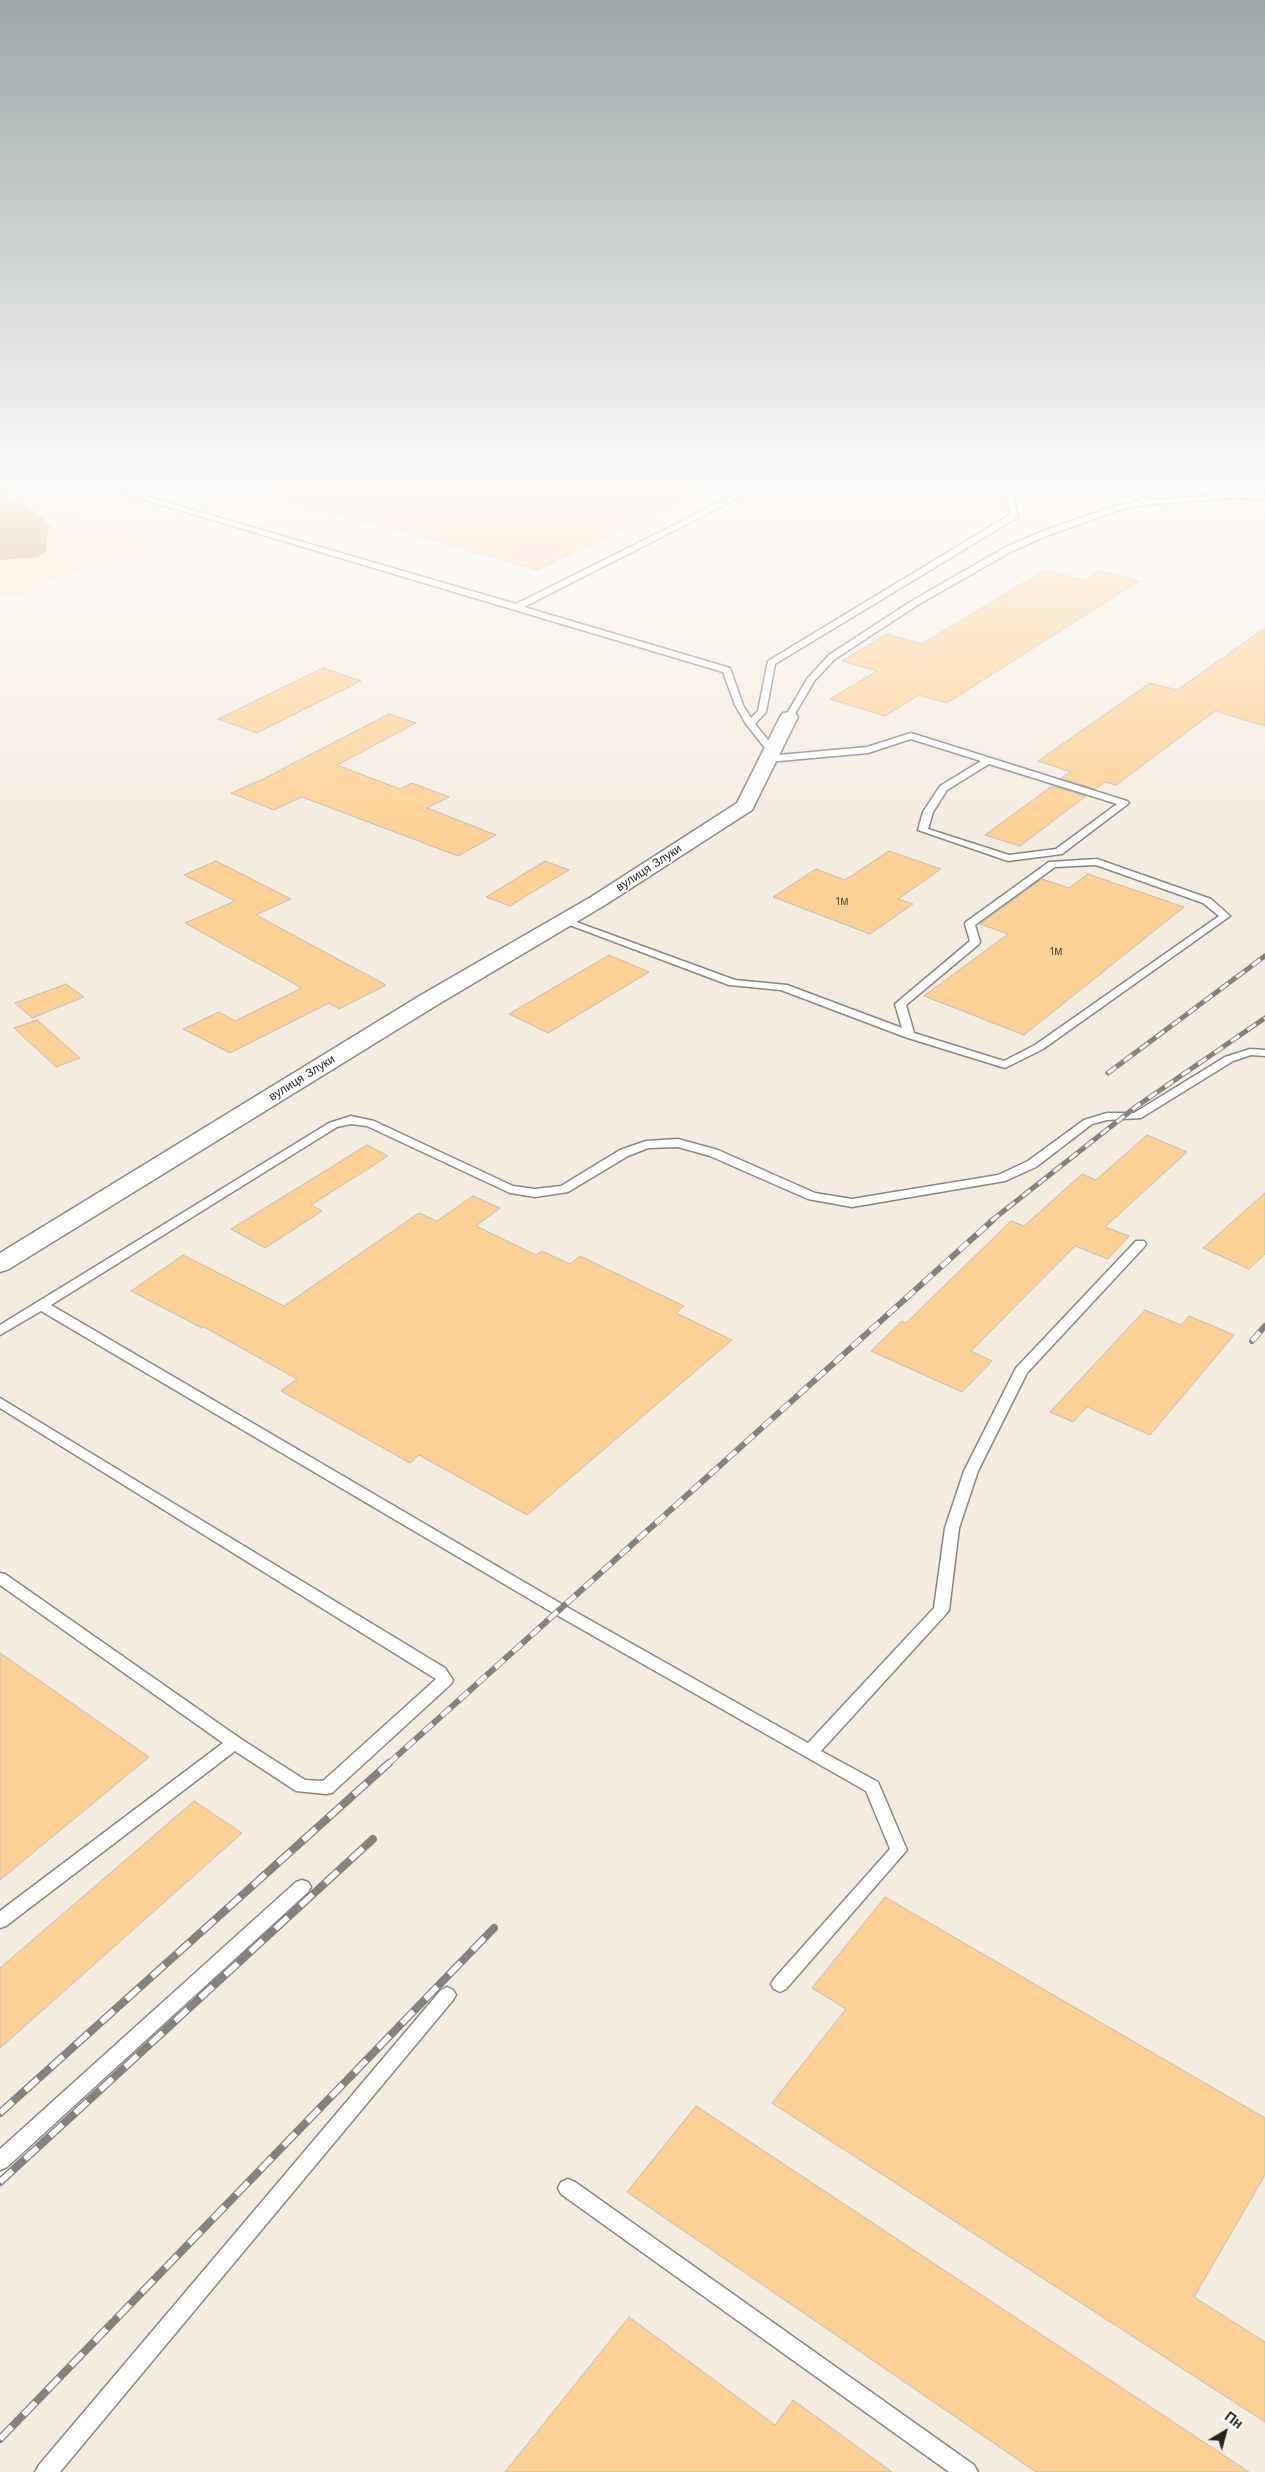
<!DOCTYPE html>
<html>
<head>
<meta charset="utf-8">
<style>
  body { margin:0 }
  #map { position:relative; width:1265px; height:2472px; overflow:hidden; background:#fbf7f2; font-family:"Work Sans",sans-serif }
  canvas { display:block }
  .north { position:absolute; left:1200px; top:2407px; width:50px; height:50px; -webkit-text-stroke:4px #fff; paint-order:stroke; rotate:37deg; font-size:14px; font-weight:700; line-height:20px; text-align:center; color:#232220 }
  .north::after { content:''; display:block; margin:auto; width:18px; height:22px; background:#232220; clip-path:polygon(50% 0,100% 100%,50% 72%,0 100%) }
</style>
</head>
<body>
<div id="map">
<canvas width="1265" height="2472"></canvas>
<div class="north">Пн</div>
</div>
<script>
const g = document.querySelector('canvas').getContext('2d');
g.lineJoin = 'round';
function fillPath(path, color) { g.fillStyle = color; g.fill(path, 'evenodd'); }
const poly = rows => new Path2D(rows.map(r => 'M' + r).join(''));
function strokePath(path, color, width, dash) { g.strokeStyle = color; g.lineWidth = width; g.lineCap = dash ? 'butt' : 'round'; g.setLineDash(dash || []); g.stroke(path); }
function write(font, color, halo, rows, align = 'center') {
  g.font = font + ' "Work Sans",sans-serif'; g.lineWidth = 4; g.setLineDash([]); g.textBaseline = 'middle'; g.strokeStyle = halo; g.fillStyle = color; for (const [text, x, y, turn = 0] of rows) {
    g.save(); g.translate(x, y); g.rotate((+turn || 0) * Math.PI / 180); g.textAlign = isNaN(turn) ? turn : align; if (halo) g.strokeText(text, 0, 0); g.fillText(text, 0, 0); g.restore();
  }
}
const built = poly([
  [0,487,1265,487,1265,2472,0,2472]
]);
const green = poly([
  [22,495,43,502,58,512,126,531,143,539,146,557,96,566,46,581,25,595,0,596,0,560,46,551,46,537,21,504,11,499]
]);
const water = poly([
  [0,491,38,514,50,527,46,537,46,551,38,557,0,560]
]);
const building = poly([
  [267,487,704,487,538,570,266,493,267,487],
  [1045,570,1085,581,1101,571,1139,581,947,703,919,695,885,716,830,699,877,671,842,661,887,634,922,644,1045,570],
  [1265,628,1265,726,1215,711,1116,785,1105,782,1095,789,1061,778,1071,772,1038,761,1150,683,1177,690,1265,628],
  [323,668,361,681,257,733,218,719,323,668],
  [389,714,416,723,337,765,400,789,412,783,449,797,427,808,496,835,458,856,302,797,274,810,231,793,263,779,389,714],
  [1052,786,1086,796,1020,846,985,835,1052,786],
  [889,851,941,869,898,899,913,904,870,934,773,897,816,869,845,880,889,851],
  [216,861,291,899,256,915,386,985,339,1009,329,1003,230,1053,183,1029,219,1012,235,1021,302,988,185,923,235,901,184,875,216,861],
  [545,861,569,870,510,906,486,897,545,861],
  [1088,874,1184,907,1024,1035,924,996,1008,934,980,924,1042,879,1069,888,1088,874],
  [609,955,649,972,548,1033,509,1014,609,955],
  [66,984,84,997,32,1018,15,1003,66,984],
  [37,1020,80,1058,56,1067,14,1028,37,1020],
  [1147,1135,1187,1152,1105,1227,1129,1236,1108,1259,1075,1246,971,1351,992,1361,962,1392,871,1351,902,1321,906,1323,1011,1221,1024,1226,1082,1174,1096,1180,1147,1135],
  [367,1145,388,1156,311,1205,322,1211,265,1248,231,1229,367,1145],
  [1265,1193,1265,1254,1249,1269,1203,1248,1265,1193],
  [473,1196,500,1208,476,1226,536,1255,542,1251,570,1264,580,1256,684,1306,676,1313,732,1340,527,1515,419,1455,410,1463,281,1391,297,1379,204,1327,202,1328,131,1291,183,1255,284,1306,419,1213,437,1221,473,1196],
  [1145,1310,1181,1325,1189,1316,1234,1335,1150,1435,1087,1407,1073,1422,1050,1412,1145,1310],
  [0,1653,149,1757,0,1880,0,1653],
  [194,1801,242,1833,0,2048,0,1968,194,1801],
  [885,1897,1265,2118,1265,2175,1194,2297,1265,2342,1265,2422,772,2103,846,2009,812,1988,885,1897],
  [696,2106,1249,2472,1036,2472,627,2192,696,2106],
  [629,2317,775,2425,793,2400,892,2472,505,2472,629,2317]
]);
const lane = poly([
  [102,487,114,487,516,604,750,487,760,487,524,607,730,668,743,705,751,718,758,711,768,661,1011,514,1005,495,1014,487,1022,487,1013,495,1018,517,775,664,766,712,755,724,777,751,772,754,769,753,746,724,735,705,723,672,102,487],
  [1100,487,1111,487,1151,500,1233,494,1265,495,1265,499,1233,498,1150,504,1122,509,1049,535,1012,551,916,606,835,659,815,680,792,719,786,719,785,717,807,679,829,655,910,602,1006,547,1043,531,1118,505,1141,501,1100,487],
  [911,733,1127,801,1129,803,1062,854,1008,861,918,830,923,812,940,786,981,761,911,739,868,753,768,762,763,759,768,756,867,747,911,733],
  [989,764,1117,804,1056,849,1009,855,928,829,933,812,947,790,989,764],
  [1097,859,1211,899,1230,916,1043,1049,1005,1068,905,1037,781,990,729,985,559,921,560,919,568,919,735,980,787,985,902,1028,895,1004,970,941,965,924,966,922,1049,862,1097,859],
  [1096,865,1203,903,1219,916,1035,1045,1004,1061,914,1033,906,1005,979,944,980,942,975,925,1055,867,1096,865],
  [1250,1049,1265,1050,1265,1056,1251,1055,1233,1061,1141,1118,1107,1120,1092,1124,1036,1167,1005,1181,852,1207,808,1199,710,1156,678,1147,648,1148,628,1156,568,1192,535,1197,510,1193,367,1126,351,1124,337,1127,51,1305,565,1606,808,1743,934,1608,945,1528,964,1471,1016,1368,1136,1241,1144,1241,1146,1244,1144,1247,1027,1373,978,1471,959,1528,949,1610,946,1614,821,1751,878,1782,907,1850,786,1989,780,1992,774,1989,771,1984,774,1979,890,1849,866,1791,555,1614,41,1311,0,1335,0,1325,329,1123,351,1116,374,1121,513,1186,535,1189,561,1186,620,1150,646,1141,678,1139,718,1150,815,1193,852,1199,998,1175,1028,1161,1084,1120,1107,1113,1134,1113,1225,1057,1250,1049],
  [0,1398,445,1668,453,1680,451,1684,332,1793,326,1794,296,1791,235,1751,6,1926,0,1928,0,1911,223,1743,0,1585,0,1573,5,1574,241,1739,305,1780,323,1781,436,1679,0,1408,0,1398],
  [302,1880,308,1882,311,1887,308,1892,7,2167,0,2170,0,2149,296,1882,302,1880],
  [447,1987,453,1990,456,1995,453,2000,60,2472,35,2472,39,2465,441,1990,447,1987],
  [568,2179,575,2182,974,2465,978,2472,949,2472,561,2194,558,2188,561,2182,568,2179]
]);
const street = poly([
  [789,712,795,713,798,717,752,810,605,905,437,1005,9,1269,0,1272,0,1253,421,995,591,897,737,803,780,717,783,713,789,712]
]);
const railFar2 = poly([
  [1108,1073,1265,956],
  [991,1221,1137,1106,1265,1018]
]);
const railFar1 = poly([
  [1252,1341,1265,1326],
  [388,1764,993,1220]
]);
const rail = poly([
  [0,2113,389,1763],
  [0,2182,373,1839],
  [0,2439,494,1928]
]);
const farStreetnames = [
  ["вулиця Злуки",649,868,-33],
  ["вулиця Злуки",302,1078,-32]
];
const numberNames = [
  ["1м",842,901],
  ["1м",1056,951]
];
fillPath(built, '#f5ece0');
fillPath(green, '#ffe2bb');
fillPath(water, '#cb9648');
fillPath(building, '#fdd195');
strokePath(building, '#c0bdb7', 1);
strokePath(lane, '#8a8782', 3);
strokePath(street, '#8a8782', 3);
fillPath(lane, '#fff');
fillPath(street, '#fff');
strokePath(railFar2, '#84827e', 5);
strokePath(railFar1, '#84827e', 6);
strokePath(rail, '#84827e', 8);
strokePath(railFar2, '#fff', 3, [10]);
strokePath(railFar1, '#fff', 4.5, [12]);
strokePath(rail, '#fff', 5.5, [17]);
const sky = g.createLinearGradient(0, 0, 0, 833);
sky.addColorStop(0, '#9ca8a8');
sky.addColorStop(0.58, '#fdfbf9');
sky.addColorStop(1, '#fdfbf900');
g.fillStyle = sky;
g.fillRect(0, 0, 1265, 833);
write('12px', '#232220', '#fff', farStreetnames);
write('12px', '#5a4e3d', null, numberNames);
</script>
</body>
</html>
